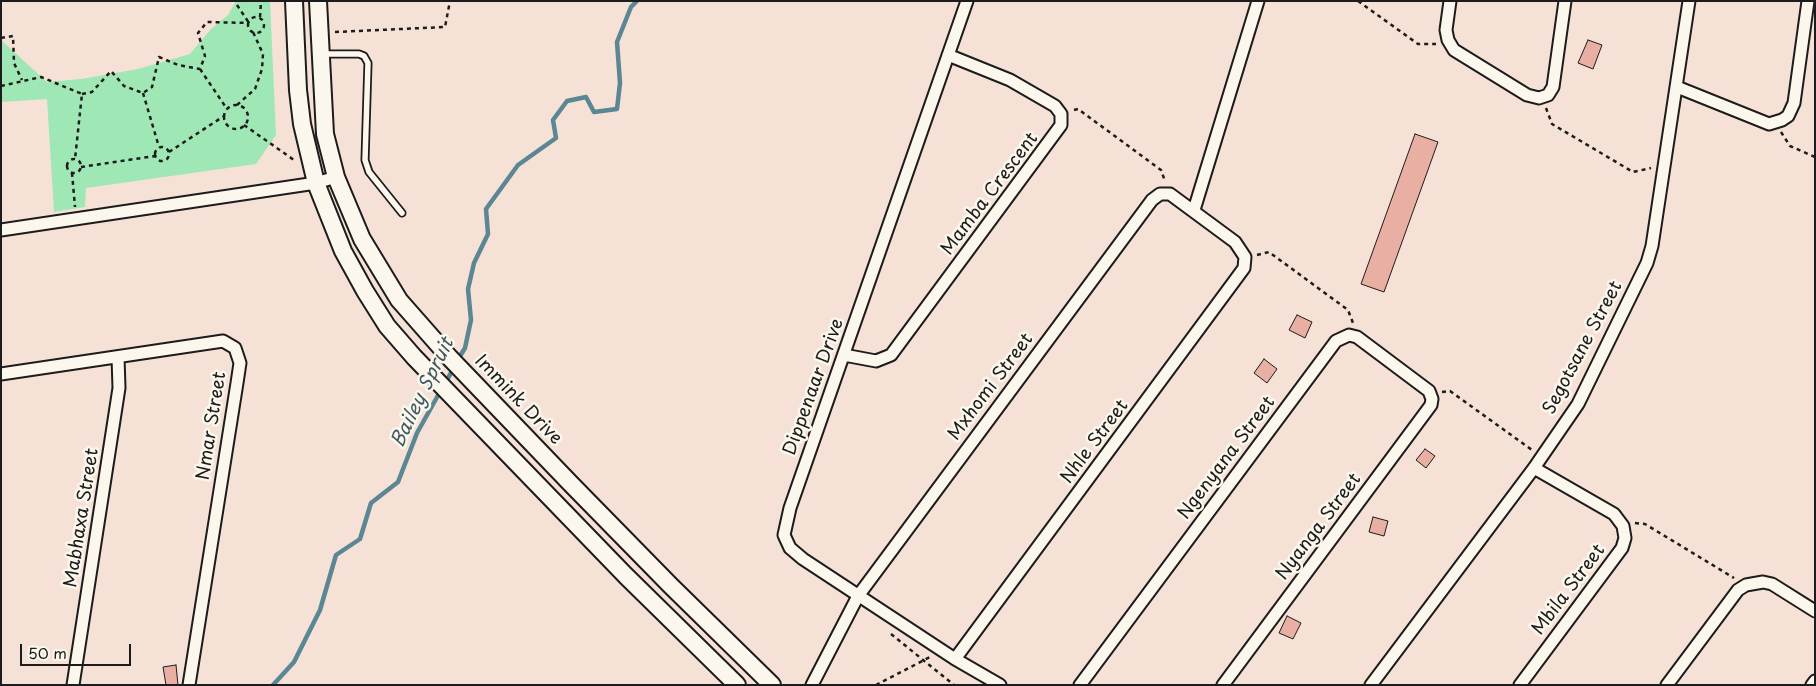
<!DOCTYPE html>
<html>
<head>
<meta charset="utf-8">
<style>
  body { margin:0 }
  #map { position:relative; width:1816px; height:686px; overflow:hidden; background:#f6e1d6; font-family:"Playpen Sans",sans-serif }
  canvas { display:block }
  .frame { position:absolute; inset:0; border:2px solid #1c1c1c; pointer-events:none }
  .scale { position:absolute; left:20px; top:644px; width:111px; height:22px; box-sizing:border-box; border:2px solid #1c1c1c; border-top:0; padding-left:6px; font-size:15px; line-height:18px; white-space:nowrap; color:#1c1c1c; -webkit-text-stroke:4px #fbf7ec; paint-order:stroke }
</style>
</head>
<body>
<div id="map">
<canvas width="1816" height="686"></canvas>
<div class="frame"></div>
<div class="scale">50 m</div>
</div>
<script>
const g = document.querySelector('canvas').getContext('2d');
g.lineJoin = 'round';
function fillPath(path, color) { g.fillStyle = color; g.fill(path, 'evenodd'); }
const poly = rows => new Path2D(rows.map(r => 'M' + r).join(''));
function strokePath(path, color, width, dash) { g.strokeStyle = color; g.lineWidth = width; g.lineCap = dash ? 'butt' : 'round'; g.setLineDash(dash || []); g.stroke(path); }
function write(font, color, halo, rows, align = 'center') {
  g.font = font + ' "Playpen Sans",sans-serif'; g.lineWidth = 5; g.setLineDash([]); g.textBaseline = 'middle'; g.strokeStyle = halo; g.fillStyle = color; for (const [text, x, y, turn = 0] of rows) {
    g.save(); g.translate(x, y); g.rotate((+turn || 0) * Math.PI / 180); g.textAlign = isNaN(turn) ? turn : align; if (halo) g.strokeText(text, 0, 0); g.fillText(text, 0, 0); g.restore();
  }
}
const green = poly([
  [236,1,270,1,276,135,256,164,86,188,85,207,54,212,47,99,1,102,1,40,47,82,81,79,138,69,190,54,211,29,228,15]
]);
const stream = poly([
  [457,361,465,348,471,320,468,289,474,263,488,234,486,209,518,165,556,138,553,120,567,101,586,97,594,112,617,109,620,83,617,42,631,7,637,1],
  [445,383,454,368],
  [273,685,294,662,320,610,336,555,360,539,371,503,398,482,417,433,441,390]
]);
const building = poly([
  [1588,40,1602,45,1593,69,1578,63,1588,40],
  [1415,134,1438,142,1384,292,1361,284,1415,134],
  [1297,315,1312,322,1305,338,1289,330,1297,315],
  [1264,359,1277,369,1267,383,1254,373,1264,359],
  [1425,449,1435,456,1426,468,1416,460,1425,449],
  [1373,517,1388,521,1384,536,1369,532,1373,517],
  [1287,616,1301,623,1293,639,1279,633,1287,616],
  [176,665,178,685,166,685,163,667,176,665]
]);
const path = poly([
  [1358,1,1418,44,1436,44],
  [237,5,249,23],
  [260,17,261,1],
  '248 25a8 8 0 1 1 16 0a8 8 0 1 1-16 0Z',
  [335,32,445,27,450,1],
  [1,38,13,36,14,63,22,80],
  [200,69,227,109],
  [1,86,41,77,82,94,75,159],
  [143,93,159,147],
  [82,94,92,92,111,71,124,86,143,93,152,87,159,57,178,65,200,69,205,56,198,33,207,22,249,23],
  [237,105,255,89,262,69,263,54,253,32],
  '224 117a12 12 0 1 1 24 0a12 12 0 1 1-24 0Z',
  [1546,108,1552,124,1633,172,1651,168],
  [1074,110,1078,109,1161,170,1165,181],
  [244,125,294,160],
  [1781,132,1790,146,1815,157],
  '155 154a7 7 0 1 1 14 0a7 7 0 1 1-14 0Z',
  [169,152,224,116],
  '67 166a7 7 0 1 1 14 0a7 7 0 1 1-14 0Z',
  [81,167,155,156],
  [72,173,75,207],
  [1257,255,1269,252,1348,310,1353,323],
  [1442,392,1450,391,1532,450],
  [1635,523,1645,524,1734,578],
  [891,634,954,685],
  [876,685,930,657]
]);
const lane = poly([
  [322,54,359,54,364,56,368,63,365,160,369,172,402,213]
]);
const street = poly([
  [967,1,790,508,784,535,790,548,803,559,955,659,1000,685],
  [1450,1,1446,30,1448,40,1454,50,1527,95,1539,98,1548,95,1553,87,1565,1],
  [1677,87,1769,124,1782,120,1788,116,1794,103,1808,1],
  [1194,210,1258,1],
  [1,230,316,183,336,177],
  [844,355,876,361,891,355,1061,125,1061,114,1055,106,1010,80,948,55],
  [1,374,223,341,235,348,240,363,237,383,189,685],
  [73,685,119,388,118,357],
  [812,685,858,596,1152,200,1160,194,1170,194,1235,242,1245,257,1244,268,955,659],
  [1080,685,1336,341,1349,335,1357,337,1429,391,1432,399,1431,405,1223,685],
  [1371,685,1534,468,1578,404,1647,263,1652,246,1689,1],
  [1520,685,1622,548,1625,538,1623,526,1614,514,1534,468],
  [1667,685,1738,590,1746,585,1763,582,1772,584,1815,611],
  [1812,685,1815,681]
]);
const secondary = poly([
  [294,1,298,90,302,124,316,183,343,251,365,291,387,326,414,357,626,576,737,685],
  [318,1,325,134,336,177,362,239,399,300,450,358,571,484,671,586,772,685]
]);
const streetNames = [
  ["Mamba Crescent",990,194,-53],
  ["Segotsane Street",1583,348,-62],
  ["Dippenaar Drive",814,387,-70],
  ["Mxhomi Street",991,387,-53],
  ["Immink Drive",518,400,46],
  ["Nmar Street",212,426,-81],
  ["Nhle Street",1095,442,-53],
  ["Ngenyana Street",1227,458,-53],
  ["Mabhaxa Street",82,518,-81],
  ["Nyanga Street",1319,527,-53],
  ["Mbila Street",1569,590,-53]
];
const waterNames = [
  ["Bailey Spruit",423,393,-64]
];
fillPath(green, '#9fe8b6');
strokePath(stream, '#5a8793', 4.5);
fillPath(building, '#e9afa2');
strokePath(building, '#1c1c1c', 1);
strokePath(lane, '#1c1c1c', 9);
strokePath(street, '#1c1c1c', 15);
strokePath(secondary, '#1c1c1c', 20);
strokePath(path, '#1c1c1c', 2.5, [4, 4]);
strokePath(lane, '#fbf7ec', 5.5);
strokePath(street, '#fbf7ec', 11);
strokePath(secondary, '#fbf7ec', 16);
write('18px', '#1c1c1c', '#fbf7ec', streetNames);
write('italic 19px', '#405a62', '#fbf7ec', waterNames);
</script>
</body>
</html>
